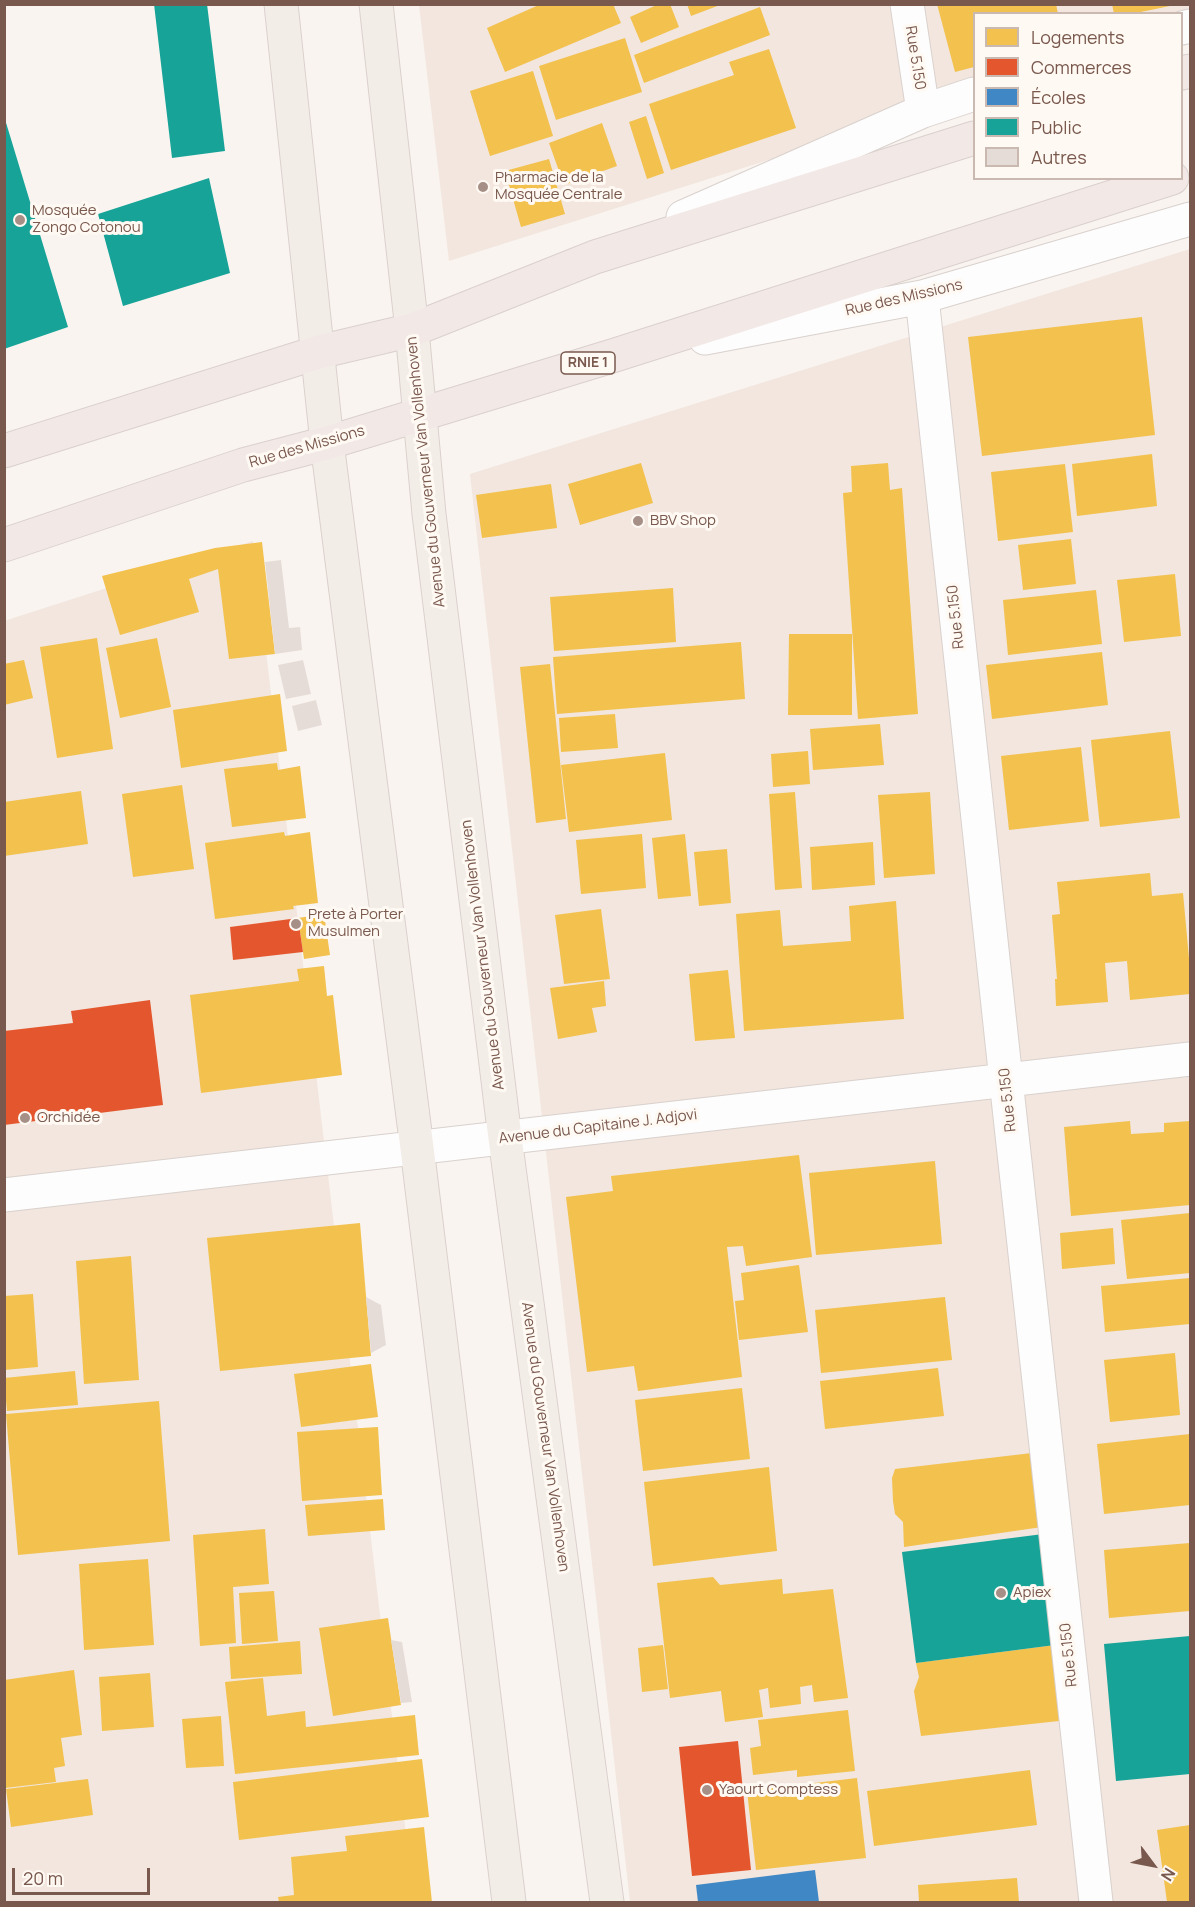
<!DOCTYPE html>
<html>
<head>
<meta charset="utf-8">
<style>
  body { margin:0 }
  #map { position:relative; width:1195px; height:1907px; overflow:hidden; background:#f9f4f0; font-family:Manrope,sans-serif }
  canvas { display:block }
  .frame { position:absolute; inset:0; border:6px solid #79584d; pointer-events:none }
  .legend { position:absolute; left:973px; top:12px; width:210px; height:168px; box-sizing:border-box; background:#fff9f3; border:2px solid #c9b9b1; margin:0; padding:8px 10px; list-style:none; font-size:18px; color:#79584d }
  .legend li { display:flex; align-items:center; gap:12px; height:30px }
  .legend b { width:30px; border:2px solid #c9b9b1 }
  .north { position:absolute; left:1123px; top:1835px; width:60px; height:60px; -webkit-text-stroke:4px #fff9f3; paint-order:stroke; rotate:122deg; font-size:16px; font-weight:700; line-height:24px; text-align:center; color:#79584d }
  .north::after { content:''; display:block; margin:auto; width:21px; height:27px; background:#79584d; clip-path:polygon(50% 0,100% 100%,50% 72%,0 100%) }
  .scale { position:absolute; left:12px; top:1868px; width:138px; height:27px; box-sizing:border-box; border:3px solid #79584d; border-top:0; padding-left:8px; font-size:18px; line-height:21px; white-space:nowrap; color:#79584d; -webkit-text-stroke:4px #fff9f3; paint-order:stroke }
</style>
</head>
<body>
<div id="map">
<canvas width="1195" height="1907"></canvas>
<div class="frame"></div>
<ul class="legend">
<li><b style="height:16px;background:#f2c14e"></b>Logements</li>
<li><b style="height:16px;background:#e4572e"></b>Commerces</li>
<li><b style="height:16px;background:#3f88c5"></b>Écoles</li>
<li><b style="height:16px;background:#17a398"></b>Public</li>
<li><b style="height:16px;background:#e6dcd7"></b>Autres</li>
</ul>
<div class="north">N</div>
<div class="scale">20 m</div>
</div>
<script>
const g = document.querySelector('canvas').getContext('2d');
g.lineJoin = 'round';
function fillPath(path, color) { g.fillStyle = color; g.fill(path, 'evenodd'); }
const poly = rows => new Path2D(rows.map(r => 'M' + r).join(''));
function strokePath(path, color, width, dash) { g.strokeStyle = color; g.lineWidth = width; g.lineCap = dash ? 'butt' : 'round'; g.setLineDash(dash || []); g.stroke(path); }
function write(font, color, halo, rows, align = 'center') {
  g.font = font + ' Manrope,sans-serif'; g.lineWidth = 6; g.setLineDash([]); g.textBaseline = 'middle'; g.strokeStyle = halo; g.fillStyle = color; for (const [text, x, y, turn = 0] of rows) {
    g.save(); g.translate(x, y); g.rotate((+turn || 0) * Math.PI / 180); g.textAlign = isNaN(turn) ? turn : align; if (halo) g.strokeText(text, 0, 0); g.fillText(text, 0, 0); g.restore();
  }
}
const residential = poly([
  [1190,4,1190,27,1182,14,974,14,974,95,449,261,419,5],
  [1190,249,1190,1902,630,1902,470,474],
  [253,541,414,1902,5,1902,4,621]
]);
const homes = poly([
  [541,4,613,4,621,23,505,72,487,28],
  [659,4,670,4,679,27,641,43,630,17],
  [687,4,720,4,720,5,691,16],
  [937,4,1056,4,1058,14,974,14,974,67,955,72],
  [1112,4,1170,4,1170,6,1131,14,1114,14],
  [760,7,770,35,644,83,634,55],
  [625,38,642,92,556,120,539,66],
  [769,49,796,128,671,170,649,104,734,75,729,62],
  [533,71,553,136,490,156,470,91],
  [646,116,664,173,647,179,629,122],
  [602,123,617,166,564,185,549,143],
  [549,159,565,214,521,227,505,171],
  [1142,317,1155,435,982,456,968,337],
  [1152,454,1157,506,1077,516,1072,464],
  [641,463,653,503,580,525,568,484],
  [888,463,890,490,902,488,918,714,858,719,843,493,852,492,851,466],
  [1065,464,1073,532,998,541,991,472],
  [551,484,557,528,482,538,476,495],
  [1071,539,1076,584,1023,590,1018,545],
  [262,542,275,654,229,659,218,569,189,579,199,612,120,635,102,576,215,548],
  [1175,574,1181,636,1124,642,1117,580],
  [673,588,676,642,554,651,550,597],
  [1096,590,1102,644,1008,655,1003,600],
  [789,634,852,634,852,715,788,715],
  [97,638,113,749,57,758,40,647],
  [157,638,171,707,120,718,106,648],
  [741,642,745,699,557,714,553,657],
  [1102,652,1108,705,992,719,986,665],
  [24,660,33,698,4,705,4,664],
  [550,664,566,819,536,823,520,667],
  [280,694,287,751,181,768,173,710],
  [615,714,618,748,561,752,559,718],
  [880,724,884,765,813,770,810,729],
  [1170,731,1180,818,1100,827,1091,740],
  [1081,747,1089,821,1009,830,1001,756],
  [808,751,810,784,773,787,771,754],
  [665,753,672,820,569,832,561,765],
  [277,763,278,770,300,766,306,818,232,827,224,769],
  [182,785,194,869,133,877,122,794],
  [81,791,88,844,4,856,4,802],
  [795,792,802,888,775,890,769,794],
  [930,792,935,874,884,878,878,795],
  [284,832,285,836,310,832,318,903,293,906,294,909,215,919,205,843],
  [642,834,646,888,581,894,576,840],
  [685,834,691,896,658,899,652,838],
  [873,842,875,885,812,890,810,847],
  [727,849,731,903,699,906,694,852],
  [1150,873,1152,896,1183,893,1190,969,1190,994,1130,1000,1127,961,1105,963,1108,1002,1056,1006,1055,979,1057,979,1052,915,1060,914,1057,882],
  [896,901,904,1019,744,1031,736,914,780,910,783,946,851,941,849,906],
  [601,909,610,979,564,984,555,915],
  [324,914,330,955,304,959,298,918],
  [324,966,327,996,333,995,342,1075,201,1093,190,995,299,981,297,969],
  [728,970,735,1038,695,1041,689,974],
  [604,981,606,1006,592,1008,597,1032,558,1039,550,988],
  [1130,1121,1131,1134,1164,1132,1164,1123,1190,1121,1190,1205,1071,1216,1064,1127],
  [799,1155,812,1257,746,1266,743,1246,727,1247,742,1377,638,1391,634,1366,587,1372,566,1197,613,1191,611,1176],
  [935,1161,942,1244,816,1255,809,1173],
  [1190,1213,1190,1273,1127,1279,1121,1220],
  [360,1223,371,1356,220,1371,207,1238],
  [1113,1228,1115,1264,1062,1269,1060,1233],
  [131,1256,139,1380,84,1384,76,1261],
  [799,1265,808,1332,739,1340,735,1301,744,1300,741,1273],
  [1190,1278,1190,1324,1105,1332,1101,1286],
  [33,1294,38,1367,4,1370,4,1296],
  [945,1297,952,1360,821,1373,815,1310],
  [1175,1353,1180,1415,1110,1422,1104,1360],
  [371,1364,378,1417,301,1427,294,1374],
  [938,1368,944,1416,825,1429,820,1381],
  [75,1371,78,1405,7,1411,4,1378],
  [742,1388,750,1459,643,1471,635,1400],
  [159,1401,170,1541,18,1555,6,1414],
  [378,1427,382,1495,302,1501,297,1432],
  [1190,1434,1190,1505,1104,1514,1097,1444],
  [1032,1453,1042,1527,904,1547,903,1522,895,1514,893,1501,892,1478,895,1469],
  [769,1467,777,1551,653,1566,644,1482],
  [383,1499,385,1530,308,1536,305,1505],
  [265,1529,269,1584,233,1587,236,1643,200,1646,193,1535],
  [1190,1543,1190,1611,1109,1618,1104,1550],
  [148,1559,154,1645,84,1650,79,1564],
  [713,1577,720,1585,782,1579,783,1594,833,1589,848,1698,814,1702,812,1685,800,1687,801,1704,770,1708,768,1688,759,1690,763,1717,725,1722,721,1691,670,1698,657,1583],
  [274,1591,278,1641,242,1644,239,1593],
  [388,1618,401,1705,333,1716,319,1628],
  [300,1641,302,1674,231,1679,229,1647],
  [663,1645,668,1689,642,1692,638,1648],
  [1055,1645,1068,1720,921,1736,914,1691,919,1677,916,1663],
  [74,1670,82,1735,61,1738,65,1766,54,1768,56,1782,5,1788,4,1680],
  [150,1673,154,1727,102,1731,99,1677],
  [263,1678,267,1716,305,1711,306,1727,415,1715,419,1755,235,1774,225,1682],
  [848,1710,855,1771,797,1777,797,1770,753,1775,750,1748,761,1746,758,1720],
  [221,1716,224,1766,186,1768,182,1719],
  [422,1759,429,1817,239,1840,233,1782],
  [1030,1770,1037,1825,874,1846,867,1791],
  [857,1778,866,1858,756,1870,747,1791],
  [88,1779,93,1815,11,1827,6,1789],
  [1190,1825,1190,1902,1167,1902,1157,1830],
  [424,1827,432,1902,279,1902,278,1897,294,1895,291,1857,347,1851,345,1836],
  [1017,1878,1019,1902,919,1902,918,1885]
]);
const shops = poly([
  [298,918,303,952,233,960,230,927],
  [150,1000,163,1105,4,1125,4,1031,73,1023,71,1011],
  [738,1741,751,1870,692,1876,679,1747]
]);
const schools = poly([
  [815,1870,819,1902,698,1902,696,1885]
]);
const public = poly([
  [154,4,207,4,225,151,172,158],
  [4,116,68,327,4,349],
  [209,178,230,273,123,306,98,214],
  [1051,1533,1055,1645,916,1663,902,1552],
  [1190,1636,1190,1774,1116,1781,1104,1644]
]);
const building = poly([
  [281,560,289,628,300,627,302,650,275,654,265,562],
  [303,660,311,694,286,699,278,665],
  [316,700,322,725,298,731,292,706],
  [366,1297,381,1305,386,1345,371,1353],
  [391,1640,402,1642,412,1702,401,1703]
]);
const minor = poly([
  [907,4,923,111],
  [1182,28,1190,26],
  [683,217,923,111,974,94],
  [922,297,1006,1080,1096,1902],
  [705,338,922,297,1190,219],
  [4,1195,1190,1059]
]);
const major = poly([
  [281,4,327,443,417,1148,509,1902],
  [376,4,412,330,429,514,505,1138,607,1902]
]);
const highway = poly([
  [1182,73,1190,71],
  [4,451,319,352,412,330,595,257,974,138],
  [4,545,243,465,327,443,612,356,1172,178]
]);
const markers = [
  [483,187,6,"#a68f86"],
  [20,220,6,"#a68f86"],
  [638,521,6,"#a68f86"],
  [296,924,6,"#a68f86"],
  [25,1118,6,"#a68f86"],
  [1001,1593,6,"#a68f86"],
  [707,1790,6,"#a68f86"]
];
const shields = [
  [588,363,54]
];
const shieldNames = [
  ["RNIE 1",588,363]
];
const streetNames = [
  ["Rue 5.150",915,58,81],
  ["Rue des Missions",904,298,-13],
  ["Rue des Missions",307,447,-16],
  ["Avenue du Gouverneur Van Vollenhoven",426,472,-96],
  ["Rue 5.150",956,617,-96],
  ["Avenue du Gouverneur Van Vollenhoven",483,955,-97],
  ["Rue 5.150",1008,1100,-96],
  ["Avenue du Capitaine J. Adjovi",598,1127,-7],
  ["Avenue du Gouverneur Van Vollenhoven",545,1437,82],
  ["Rue 5.150",1069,1655,-96]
];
const poiNames = [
  ["Pharmacie de la",495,178],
  ["Mosquée Centrale",495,195],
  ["Mosquée",32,211],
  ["Zongo Cotonou",32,228],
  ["BBV Shop",650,521],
  ["Prete à Porter",308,915],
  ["Musulmen",308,932],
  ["Orchidée",37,1118],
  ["Apiex",1013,1593],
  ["Yaourt Comptess",719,1790]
];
fillPath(residential, '#f2e6de');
fillPath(homes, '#f2c14e');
fillPath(shops, '#e4572e');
fillPath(schools, '#3f88c5');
fillPath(public, '#17a398');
fillPath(building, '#e6dcd7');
strokePath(minor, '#d9d1cd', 35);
strokePath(major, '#dad0cc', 35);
strokePath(highway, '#dad0cc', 35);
strokePath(minor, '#fefdfd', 33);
strokePath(major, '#f3ede8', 33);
strokePath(highway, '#f2e9e7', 33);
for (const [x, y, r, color] of markers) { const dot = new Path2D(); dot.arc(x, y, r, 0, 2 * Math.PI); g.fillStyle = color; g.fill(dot); strokePath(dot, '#fff9f3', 2); }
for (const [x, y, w] of shields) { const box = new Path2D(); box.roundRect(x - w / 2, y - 11, w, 22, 4.5); g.fillStyle = '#fff9f3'; g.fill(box); strokePath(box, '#79584d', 1.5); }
write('bold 14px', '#79584d', null, shieldNames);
write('15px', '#79584d', '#fff9f3', streetNames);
write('15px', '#79584d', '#fff9f3', poiNames, 'left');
</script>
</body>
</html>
